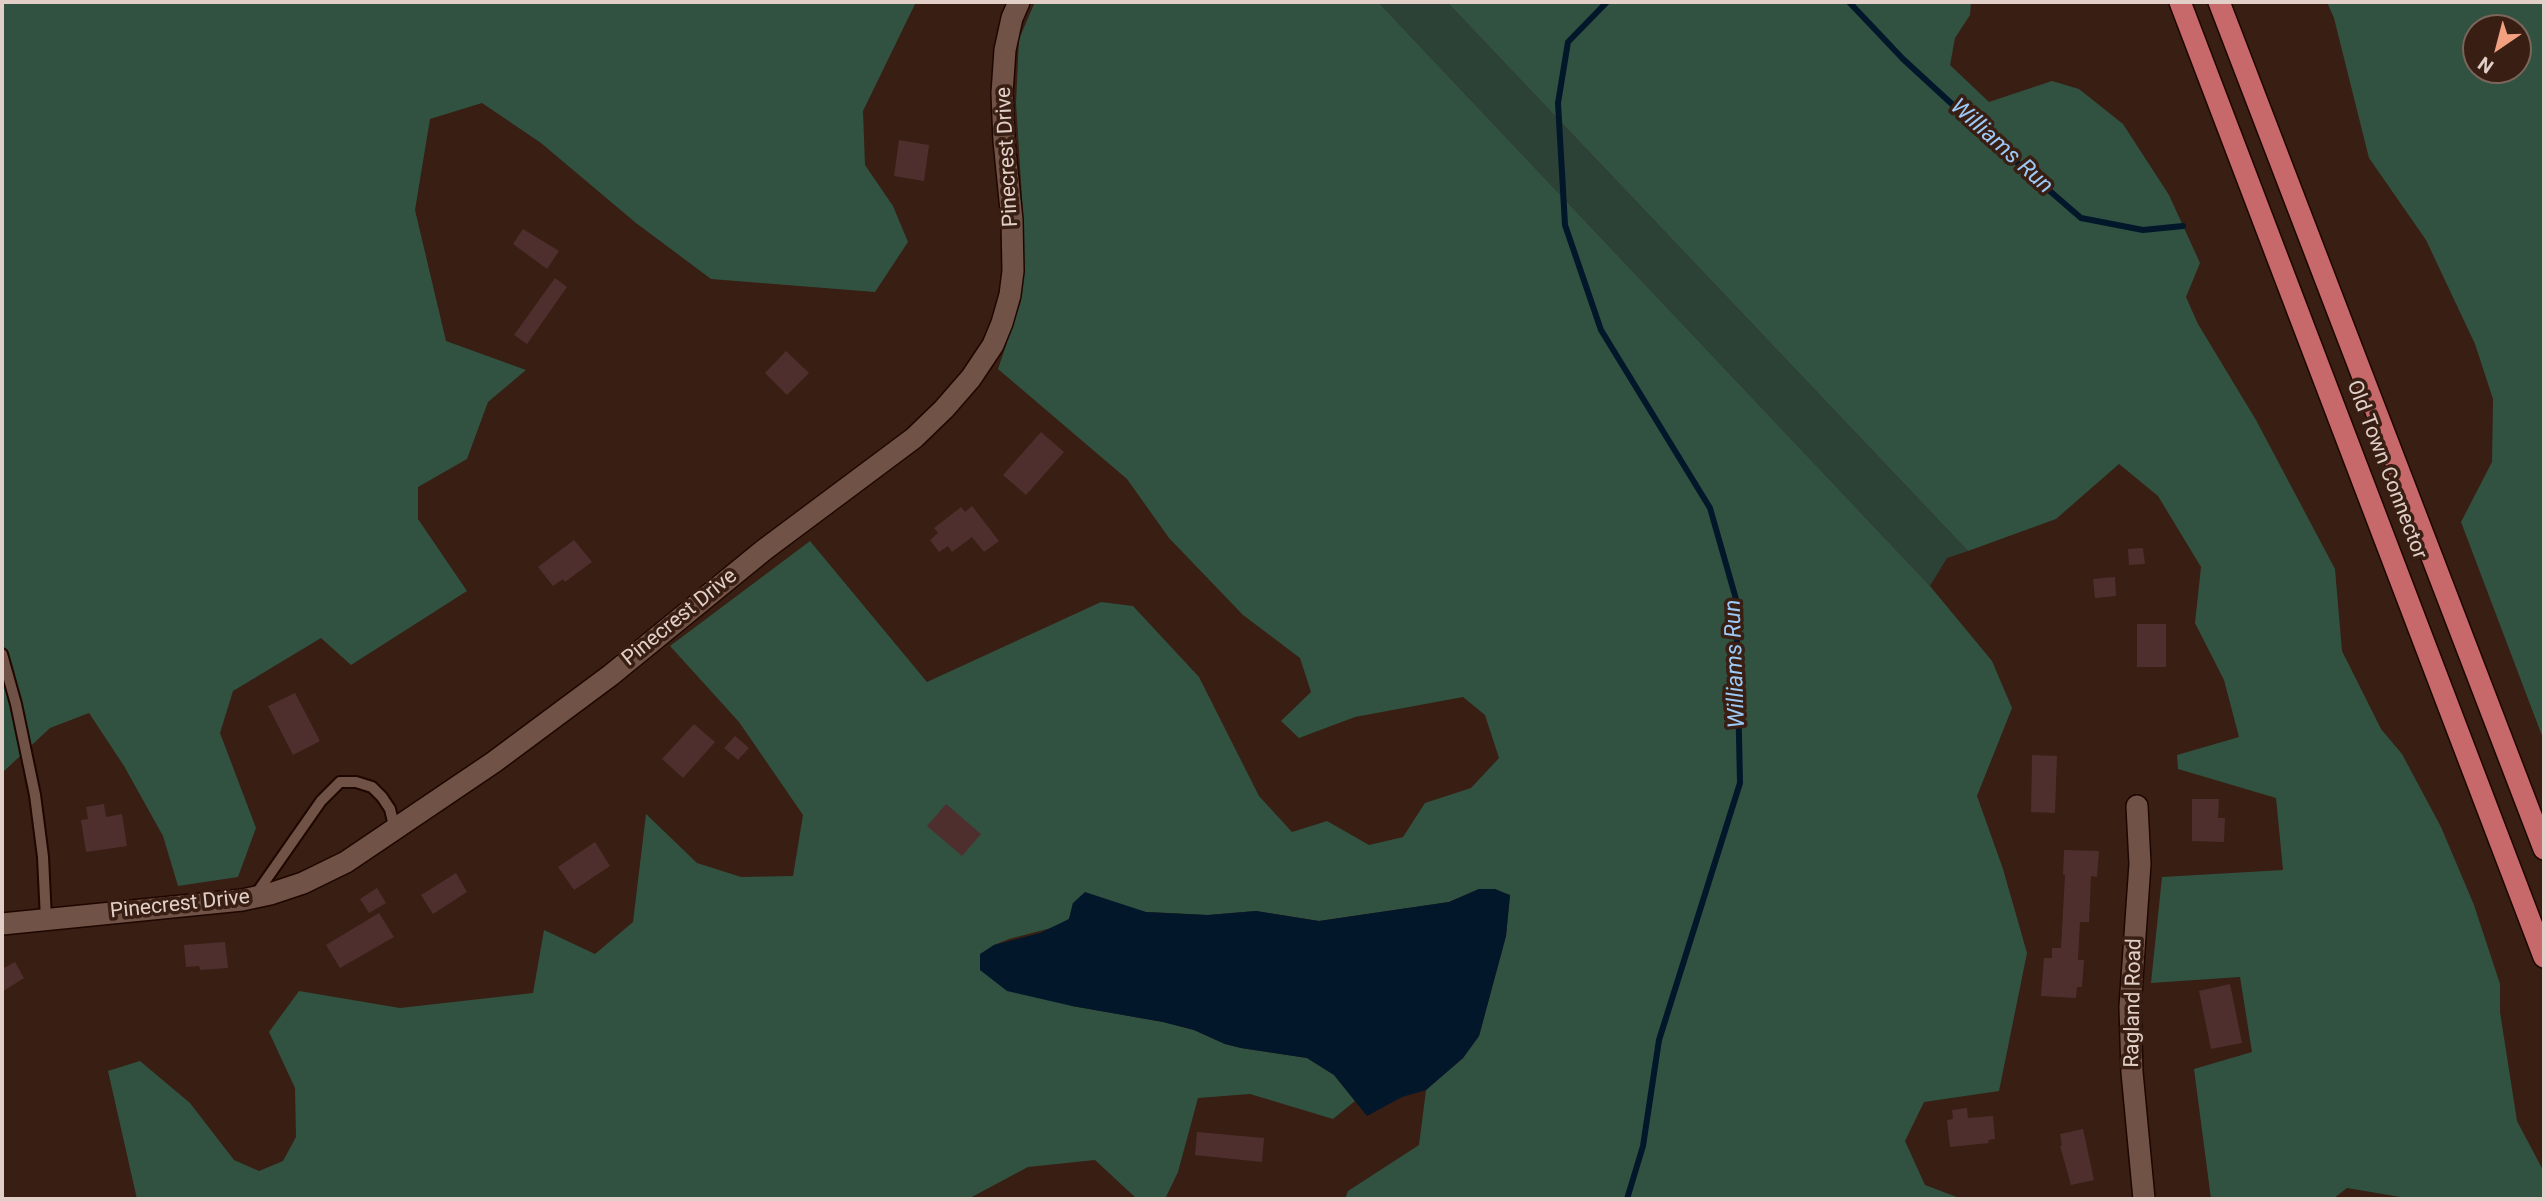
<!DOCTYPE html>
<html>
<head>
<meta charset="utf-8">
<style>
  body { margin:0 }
  #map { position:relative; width:2546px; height:1201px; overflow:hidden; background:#381e13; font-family:Roboto,sans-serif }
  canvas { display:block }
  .frame { position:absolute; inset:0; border:4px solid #e1cfc8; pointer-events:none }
  .north { position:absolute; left:2462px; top:14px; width:70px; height:70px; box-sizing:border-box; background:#381e13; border:2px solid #7c655b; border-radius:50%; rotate:215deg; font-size:19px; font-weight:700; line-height:28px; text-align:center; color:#e1cfc8 }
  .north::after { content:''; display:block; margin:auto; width:24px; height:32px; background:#f2a07f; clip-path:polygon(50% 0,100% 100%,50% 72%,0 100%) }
</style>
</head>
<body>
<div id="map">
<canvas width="2546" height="1201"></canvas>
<div class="frame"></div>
<div class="north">N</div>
</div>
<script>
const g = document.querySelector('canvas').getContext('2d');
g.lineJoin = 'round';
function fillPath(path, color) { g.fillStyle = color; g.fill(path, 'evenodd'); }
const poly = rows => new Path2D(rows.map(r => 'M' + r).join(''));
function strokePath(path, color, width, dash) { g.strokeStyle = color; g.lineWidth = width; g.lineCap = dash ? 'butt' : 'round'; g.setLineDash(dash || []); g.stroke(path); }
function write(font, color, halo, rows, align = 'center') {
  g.font = font + ' Roboto,sans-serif'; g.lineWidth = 7; g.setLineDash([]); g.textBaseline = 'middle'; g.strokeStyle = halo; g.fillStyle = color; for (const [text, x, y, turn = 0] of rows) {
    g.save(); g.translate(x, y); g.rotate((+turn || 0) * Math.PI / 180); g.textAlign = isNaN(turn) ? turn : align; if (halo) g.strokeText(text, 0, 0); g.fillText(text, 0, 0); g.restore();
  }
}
const green = poly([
  [1378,2,1447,2,1968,551,1947,558,1930,586]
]);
const forest = poly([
  [2,2,916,2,863,111,865,165,893,206,908,242,875,292,711,279,636,223,541,143,482,103,430,119,415,210,446,341,526,370,488,402,467,459,418,487,418,519,467,591,351,665,321,638,233,691,220,733,256,828,238,877,178,886,163,836,124,766,89,713,50,728,2,773],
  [1035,2,1378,2,1930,586,1992,661,2012,708,1977,796,2003,869,2027,953,1999,1091,1924,1102,1905,1141,1925,1185,1962,1199,1345,1199,1348,1191,1419,1145,1426,1090,1463,1058,1479,1036,1506,936,1510,895,1479,889,1449,902,1319,921,1256,911,1208,915,1146,912,1073,903,1069,919,1055,927,1009,939,994,945,981,954,1072,1006,1163,1022,1194,1030,1225,1044,1241,1048,1307,1058,1334,1075,1355,1101,1333,1119,1250,1094,1198,1098,1178,1172,1165,1199,1137,1199,1095,1160,1028,1167,968,1199,137,1199,108,1071,140,1061,190,1103,234,1160,259,1171,283,1161,296,1137,295,1088,269,1032,299,991,400,1008,533,993,544,930,595,954,633,922,646,814,697,863,741,877,793,876,803,815,739,722,670,646,810,541,927,682,1101,602,1133,606,1199,677,1259,796,1292,832,1327,821,1369,845,1403,837,1425,803,1471,788,1499,758,1485,715,1463,697,1355,717,1299,738,1281,721,1311,692,1300,658,1243,615,1169,538,1127,479,998,369,1021,301,1023,214,1016,103,1019,39],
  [1447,2,1971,2,1970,15,1955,38,1950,65,1989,102,2052,81,2079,89,2123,124,2169,195,2200,263,2186,297,2198,324,2256,420,2335,569,2342,651,2381,729,2402,754,2441,827,2474,905,2500,984,2500,1012,2517,1121,2544,1172,2544,1199,2412,1199,2347,1188,2333,1199,2211,1199,2194,1069,2252,1052,2240,977,2151,983,2162,877,2283,870,2276,798,2178,769,2177,755,2239,737,2224,680,2195,623,2201,567,2158,496,2119,464,2056,519,1968,551],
  [2327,2,2544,2,2544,741,2461,522,2492,462,2493,399,2475,344,2426,240,2369,158,2334,18],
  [2476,28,2518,28,2518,70,2476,70]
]);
const water = poly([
  [1479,889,1495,889,1510,895,1506,936,1479,1036,1463,1058,1426,1090,1402,1097,1367,1116,1334,1075,1307,1058,1241,1048,1225,1044,1194,1030,1163,1022,1072,1006,1007,991,980,970,980,954,994,945,1040,933,1069,919,1073,903,1085,892,1146,912,1208,915,1256,911,1319,921,1449,902]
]);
const stream = poly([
  [1607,2,1568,42,1558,103,1565,225,1601,330,1710,508,1736,599,1740,783,1659,1040,1643,1146,1627,1199],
  [1849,2,1903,59,1991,140,2081,218,2143,230,2183,226]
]);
const building = poly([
  [899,140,929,145,924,181,894,176],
  [523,229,559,251,547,269,513,244],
  [555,278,567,287,527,344,514,335],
  [786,351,809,373,787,395,765,373],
  [1041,432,1064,452,1026,495,1003,475],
  [972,506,999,541,984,552,972,537,952,552,948,546,939,552,930,540,938,533,934,528,961,507,965,512],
  [574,540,592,562,565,582,563,579,553,586,538,567],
  [2143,548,2145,564,2129,565,2128,549],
  [2115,577,2116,596,2095,598,2093,579],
  [2137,624,2166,624,2166,667,2137,667],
  [295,693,320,741,293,755,268,706],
  [694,724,715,742,683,778,662,759],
  [735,736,749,748,738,760,724,748],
  [2032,755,2057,756,2055,813,2031,812],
  [2192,799,2219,799,2218,818,2225,818,2224,842,2192,841],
  [104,804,106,817,122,814,127,846,86,852,81,820,88,819,86,807],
  [946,804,981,834,962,856,927,826],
  [595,842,610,866,574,890,558,867],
  [2064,850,2099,851,2097,877,2091,876,2089,922,2080,922,2078,960,2084,960,2082,987,2077,987,2076,998,2041,996,2044,958,2052,958,2052,948,2061,948,2065,875,2063,875],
  [456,873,467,892,433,914,421,895],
  [377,888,386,903,369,913,360,899],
  [379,913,394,937,340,968,326,945],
  [225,942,228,968,200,970,199,966,186,967,184,945],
  [15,962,24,978,2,992,2,969],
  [2230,984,2242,1043,2211,1049,2199,991],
  [1967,1108,1968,1118,1993,1116,1995,1139,1988,1140,1989,1143,1950,1147,1947,1120,1953,1119,1952,1110],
  [2083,1129,2094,1180,2071,1185,2060,1146,2062,1146,2060,1134],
  [1197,1132,1264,1138,1262,1162,1195,1155]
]);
const lane = poly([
  [2,654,16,704,35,795,43,857,46,919],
  [254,897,321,801,340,782,356,782,372,787,382,797,390,809,395,830]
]);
const street = poly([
  [2137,806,2140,864,2130,1007,2132,1072,2144,1199],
  [2,924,242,900,270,894,303,883,346,862,494,762,611,675,764,550,914,438,944,409,971,378,993,345,1002,323,1010,295,1013,271,1012,220,1004,141,1002,93,1005,50,1012,18,1019,2]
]);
const highway = poly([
  [2180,2,2544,957],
  [2219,2,2544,849]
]);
const streetNames = [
  ["Pinecrest Drive",1008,157,-93],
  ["Old Town Connector",2386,470,69],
  ["Pinecrest Drive",680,618,-39],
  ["Pinecrest Drive",180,905,-6],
  ["Ragland Road",2134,1003,-89]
];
const waterNames = [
  ["Williams Run",2001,147,42],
  ["Williams Run",1736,664,-92]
];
fillPath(green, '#2c4236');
fillPath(forest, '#315241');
fillPath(water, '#03172b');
strokePath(stream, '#03172b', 6);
fillPath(building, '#4e2f2e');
strokePath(lane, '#1e0701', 14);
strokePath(street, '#1e0701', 24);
strokePath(highway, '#1e0701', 24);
strokePath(lane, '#705246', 10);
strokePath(street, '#705246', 21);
strokePath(highway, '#c7686b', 21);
write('21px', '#e1cfc8', '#381e13', streetNames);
write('italic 23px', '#9dc9f6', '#381e13', waterNames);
</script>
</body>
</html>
